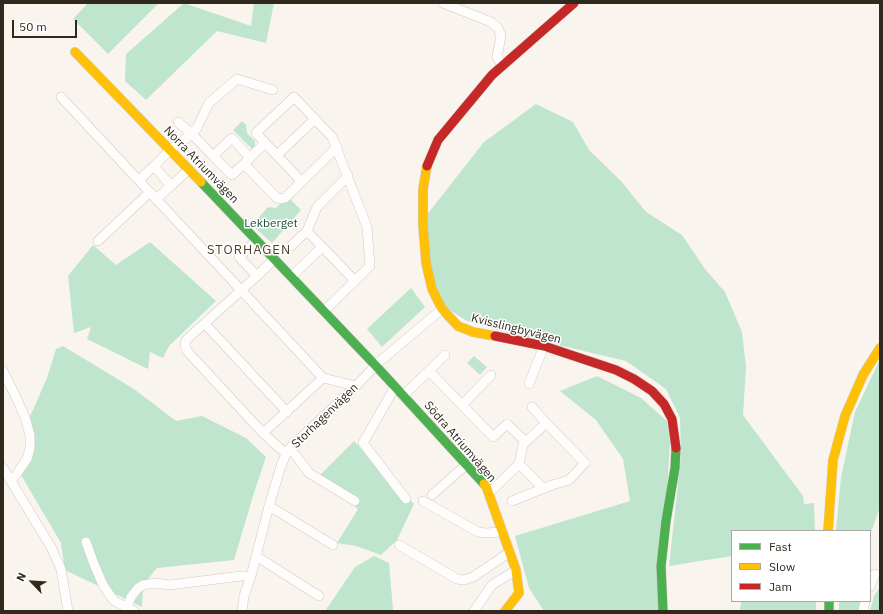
<!DOCTYPE html>
<html>
<head>
<meta charset="utf-8">
<style>
  body { margin:0 }
  #map { position:relative; width:883px; height:614px; overflow:hidden; background:#faf4ee; font-family:"IBM Plex Sans",sans-serif }
  canvas { display:block }
  .frame { position:absolute; inset:0; border:4px solid #31291e; pointer-events:none }
  .legend { position:absolute; left:731px; top:530px; width:140px; height:72px; box-sizing:border-box; background:#fff; border:1px solid #ada9a5; margin:0; padding:5px 7px; list-style:none; font-size:12px; color:#31291e }
  .legend li { display:flex; align-items:center; gap:8px; height:20px }
  .legend b { width:20px; border:1px solid #ada9a5 }
  .north { position:absolute; left:12px; top:562px; width:40px; height:40px; -webkit-text-stroke:3px #fff; paint-order:stroke; rotate:295deg; font-size:11px; font-weight:700; line-height:16px; text-align:center; color:#31291e }
  .north::after { content:''; display:block; margin:auto; width:14px; height:18px; background:#31291e; clip-path:polygon(50% 0,100% 100%,50% 72%,0 100%) }
  .scale { position:absolute; left:12px; top:20px; width:65px; height:18px; box-sizing:border-box; border:2px solid #31291e; border-top:0; padding-left:5px; font-size:12px; line-height:14px; white-space:nowrap; color:#31291e; -webkit-text-stroke:3px #fff; paint-order:stroke }
</style>
</head>
<body>
<div id="map">
<canvas width="883" height="614"></canvas>
<div class="frame"></div>
<ul class="legend">
<li><b style="height:5px;background:#4caf50"></b>Fast</li>
<li><b style="height:5px;background:#ffc107"></b>Slow</li>
<li><b style="height:5px;background:#c62828"></b>Jam</li>
</ul>
<div class="north">N</div>
<div class="scale">50 m</div>
</div>
<script>
const g = document.querySelector('canvas').getContext('2d');
g.lineJoin = 'round';
function fillPath(path, color) { g.fillStyle = color; g.fill(path, 'evenodd'); }
const poly = rows => new Path2D(rows.map(r => 'M' + r).join(''));
function strokePath(path, color, width, dash) { g.strokeStyle = color; g.lineWidth = width; g.lineCap = dash ? 'butt' : 'round'; g.setLineDash(dash || []); g.stroke(path); }
function write(font, color, halo, rows, align = 'center') {
  g.font = font + ' "IBM Plex Sans",sans-serif'; g.lineWidth = 3; g.setLineDash([]); g.textBaseline = 'middle'; g.strokeStyle = halo; g.fillStyle = color; for (const [text, x, y, turn = 0] of rows) {
    g.save(); g.translate(x, y); g.rotate((+turn || 0) * Math.PI / 180); g.textAlign = isNaN(turn) ? turn : align; if (halo) g.strokeText(text, 0, 0); g.fillText(text, 0, 0); g.restore();
  }
}
const green = poly([
  [88,3,159,3,108,54,73,19],
  [184,3,251,26,254,3,274,3,266,43,217,31,146,100,125,81,126,54],
  [536,104,573,122,589,150,621,181,646,212,682,235,705,269,725,292,742,332,746,367,743,415,803,496,804,504,814,503,815,531,732,531,732,556,669,566,681,457,680,418,666,389,626,361,508,333,467,321,440,304,430,273,426,216,484,142],
  [242,121,246,125,247,133,255,141,255,146,252,149,233,130],
  [288,197,301,210,272,243,252,225,268,207,276,208],
  [150,242,216,301,169,346,163,358,150,352,148,369,87,339,91,327,74,333,68,276,93,245,116,265],
  [411,288,425,307,382,347,367,329],
  [63,346,134,389,176,421,202,416,246,438,266,457,253,496,234,560,157,568,143,585,142,607,65,570,61,543,18,470,25,452,29,419,47,378,56,349],
  [474,356,487,367,480,375,467,363],
  [880,359,880,507,870,535,870,531,836,531,841,477,855,412],
  [597,376,641,398,667,421,670,442,660,611,544,611,529,588,515,536,630,501,623,459,596,420,560,391],
  [354,441,414,504,397,540,381,555,356,546,337,543,358,509,320,475],
  [374,556,389,563,393,609,392,611,325,611,355,567],
  [880,587,880,611,870,611,874,596],
  [741,601,816,601,816,611,740,611],
  [839,601,862,601,859,611,839,611]
]);
const street = poly([
  [443,3,491,22,498,28,501,36,497,57,502,66],
  [61,97,323,378],
  [178,122,192,134,213,156,232,175,250,158,232,138,213,156],
  [277,155,315,119],
  [250,158,265,143],
  [244,164,277,198,280,199,285,198,337,147],
  [189,169,171,186,154,166,170,150,192,134,197,128,209,103,237,79,273,90],
  [139,180,154,166],
  [301,181,256,133,294,97,332,137,367,227,370,266,324,311],
  [156,199,172,185],
  [307,231,355,281],
  [98,241,150,192],
  [256,241,239,257,257,276,274,259],
  [291,246,307,231,317,207,348,176],
  [257,276,186,340,185,346,187,351,263,433],
  [291,277,322,247],
  [205,324,287,412],
  [3,371,14,393,25,417,30,435,30,448,27,459,11,482],
  [429,371,493,437,507,424,526,442,546,423,585,463,569,480,552,485,512,501],
  [529,384,544,346],
  [395,387,363,443,406,499],
  [403,396,445,355],
  [462,405,491,375],
  [532,407,546,423],
  [290,448,309,473,355,501],
  [286,454,263,433,323,378,356,386],
  [519,464,524,440],
  [3,468,51,547,61,569,68,611],
  [489,493,519,464,543,488],
  [432,495,466,465],
  [423,501,478,532,485,533,502,532],
  [269,506,333,545],
  [86,542,94,564,103,585,114,601,134,611],
  [399,545,457,579,464,580,473,577,510,552],
  [256,556,319,596],
  [870,587,875,574],
  [127,607,131,597,138,588,143,585,155,583,169,585,241,576,251,576],
  [242,611,244,596,251,576,269,506,281,466,286,454,290,448,356,386,379,362,442,309],
  [474,611,492,585,516,570],
  [863,611,865,601]
]);
const fast = poly([
  [201,182,376,366,484,484],
  [829,601,829,611],
  [663,611,661,566,666,521,675,468,676,448]
]);
const slow = poly([
  [75,52,201,182],
  [427,166,423,189,423,225,426,263,432,289,442,309,458,326,473,332,495,336],
  [484,484,486,486,516,570,519,593,505,611],
  [828,531,833,460,845,416,863,375,880,348]
]);
const jam = poly([
  [427,166,438,140,492,75,574,3],
  [495,336,544,346,616,370,634,379,652,391,664,404,672,419,676,448]
]);
const streetNames = [
  ["Norra Atriumvägen",201,165,46],
  ["Kvisslingbyvägen",516,329,14],
  ["Storhagenvägen",325,416,-44],
  ["Södra Atriumvägen",460,442,49]
];
const parkNames = [
  ["Lekberget",271,224]
];
const neighbourhoodNames = [
  ["STORHAGEN",249,250]
];
fillPath(green, '#bfe5ce');
strokePath(street, '#d1cac2', 10);
strokePath(fast, '#d1cac2', 10);
strokePath(slow, '#d1cac2', 10);
strokePath(jam, '#d1cac2', 10);
strokePath(street, '#fefdfc', 9);
strokePath(fast, '#4caf50', 9);
strokePath(slow, '#ffc107', 9);
strokePath(jam, '#c62828', 9);
write('12px', '#31291e', '#fff', streetNames);
write('12px', '#214d39', '#fff', parkNames);
g.letterSpacing = '1px';
write('13px', '#524029', '#fff', neighbourhoodNames);
g.letterSpacing = '0px';
</script>
</body>
</html>
